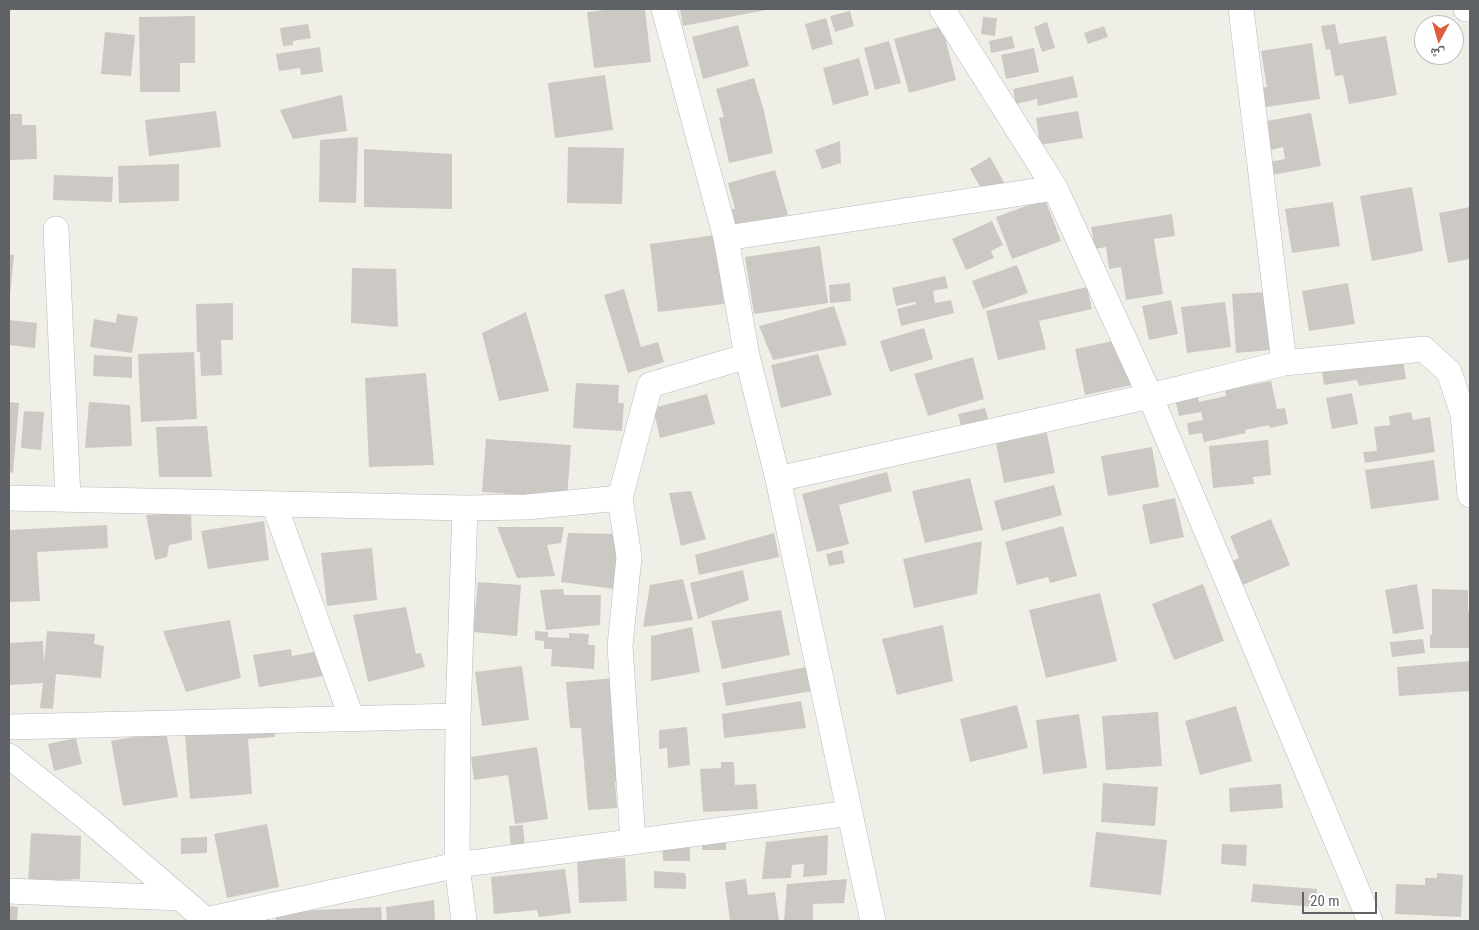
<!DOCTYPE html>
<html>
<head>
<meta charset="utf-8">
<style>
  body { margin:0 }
  #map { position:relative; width:1479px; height:930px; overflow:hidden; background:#f0efe7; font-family:"Roboto Condensed","Noto Naskh Arabic",sans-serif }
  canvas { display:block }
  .frame { position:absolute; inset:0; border:10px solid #5e6166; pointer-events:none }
  .north { position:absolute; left:1414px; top:15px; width:50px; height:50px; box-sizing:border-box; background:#fff; border:1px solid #bfc0c2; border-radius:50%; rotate:186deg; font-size:14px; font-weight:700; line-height:20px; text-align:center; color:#5e6166 }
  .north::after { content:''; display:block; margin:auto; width:18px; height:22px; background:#e15c3c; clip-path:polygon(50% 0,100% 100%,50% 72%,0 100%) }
  .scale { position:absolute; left:1302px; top:892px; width:75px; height:22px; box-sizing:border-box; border:2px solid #5e6166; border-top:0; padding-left:6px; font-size:15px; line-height:18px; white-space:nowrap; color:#5e6166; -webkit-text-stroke:4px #fff; paint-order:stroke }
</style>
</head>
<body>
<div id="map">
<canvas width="1479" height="930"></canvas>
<div class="frame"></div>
<div class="north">ش</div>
<div class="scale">20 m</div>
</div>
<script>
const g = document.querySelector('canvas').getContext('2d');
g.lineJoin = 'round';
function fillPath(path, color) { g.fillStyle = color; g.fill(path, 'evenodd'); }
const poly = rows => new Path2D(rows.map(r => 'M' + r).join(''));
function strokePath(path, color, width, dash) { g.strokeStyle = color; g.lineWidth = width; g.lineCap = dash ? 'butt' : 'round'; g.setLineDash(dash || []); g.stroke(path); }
const building = poly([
  [614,9,645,9,651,62,594,68,587,12],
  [680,9,766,9,766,10,683,26],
  [850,11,854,26,835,32,830,16],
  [195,16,195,63,180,63,180,92,140,92,139,17],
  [983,17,997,18,995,36,981,34],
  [826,18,833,44,812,50,805,24],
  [1047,22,1055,48,1042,52,1034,27],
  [308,24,311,38,293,41,293,45,283,46,280,28],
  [1335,24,1339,44,1386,36,1397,95,1349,104,1343,75,1335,76,1330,49,1326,50,1321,26],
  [738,25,749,66,703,79,692,37],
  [942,26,956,80,909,93,894,39],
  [1104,26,1108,37,1088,44,1084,33],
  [105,32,135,35,131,76,101,74],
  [1012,36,1015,48,991,53,989,41],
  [889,41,901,83,875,90,864,48],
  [1312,43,1320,99,1259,108,1256,89,1267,87,1261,51],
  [320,47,323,72,301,75,300,68,279,71,276,54],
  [1034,48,1039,72,1006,79,1001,55],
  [859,58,869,95,833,105,823,68],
  [605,75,613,130,555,138,548,83],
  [1073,76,1078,97,1038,106,1037,99,1016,104,1013,89],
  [754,78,764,111,773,153,729,163,719,118,724,117,716,89],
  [342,95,347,131,293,139,280,110],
  [216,111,221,147,149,156,145,120],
  [1078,111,1083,138,1040,145,1036,118],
  [1311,113,1321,166,1272,175,1269,162,1285,159,1283,147,1266,151,1261,122],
  [9,114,22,114,22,125,36,125,37,159,9,160],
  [358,137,356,203,319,202,320,140],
  [840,141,841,163,822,169,815,150],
  [568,147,624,148,622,204,567,203],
  [364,149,452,154,452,209,364,207],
  [990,157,1005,184,985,195,970,169],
  [179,164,179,201,119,203,118,166],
  [775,170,788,215,734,229,729,210,735,209,728,183],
  [54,175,113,177,112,202,53,200],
  [1412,187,1423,251,1372,261,1360,196],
  [1045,199,1061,241,1012,259,996,217],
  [1333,202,1340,246,1292,253,1285,209],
  [1470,207,1470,259,1448,263,1439,213],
  [1172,214,1175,236,1154,239,1163,294,1126,300,1121,267,1109,269,1106,247,1095,249,1091,227],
  [992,221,1003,245,991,251,994,258,966,270,952,239],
  [716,235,724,304,658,312,650,244],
  [820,246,828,303,754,314,745,257],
  [9,254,14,255,10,296,9,296],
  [1017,265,1028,293,983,309,972,281],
  [352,268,396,269,398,327,351,323],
  [945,276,948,288,933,291,935,303,951,300,954,313,901,326,897,309,916,304,915,302,896,306,892,288],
  [850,283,851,301,830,303,829,285],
  [1348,283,1355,324,1309,331,1302,291],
  [1087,287,1092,309,1039,321,1046,349,998,360,986,311],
  [624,289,641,347,658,342,664,362,628,373,604,295],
  [1266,292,1271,350,1236,353,1232,294],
  [1171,300,1178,334,1149,340,1142,306],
  [1225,302,1231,347,1187,353,1181,307],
  [233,303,233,340,221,340,222,375,201,376,200,352,197,352,196,304],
  [834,306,847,345,773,360,759,326],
  [526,312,549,391,499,401,482,333],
  [117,314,138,317,132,353,90,347,94,319,116,323],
  [9,320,37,323,35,348,9,345],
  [924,328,933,359,890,372,880,341],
  [1123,339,1132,385,1085,395,1075,349],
  [194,352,197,419,141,422,138,354],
  [818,354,832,395,781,408,771,365],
  [94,355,132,357,132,378,93,376],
  [973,357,984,399,928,416,914,374],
  [1403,359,1406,379,1359,386,1357,380,1324,385,1322,371],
  [426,373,434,465,369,467,365,378],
  [1271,381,1277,409,1285,408,1288,424,1270,428,1269,425,1245,430,1246,433,1204,442,1202,433,1189,435,1187,423,1203,420,1201,412,1179,416,1175,399,1197,394,1199,402,1226,396,1225,390],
  [576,383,619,385,618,403,624,403,622,431,573,428],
  [1352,393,1358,424,1332,429,1326,398],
  [707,394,715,424,660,438,653,408],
  [9,402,19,403,13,473,9,472],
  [89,402,130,405,132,446,85,448],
  [985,408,989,421,961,426,958,414],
  [24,411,44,412,41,450,21,448],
  [1411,412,1413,420,1430,417,1435,452,1365,463,1363,452,1377,451,1374,427,1390,425,1389,416],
  [207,426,212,477,159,477,156,427],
  [1047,433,1055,473,1004,483,996,443],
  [486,439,571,445,567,498,482,492],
  [1268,440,1271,475,1253,477,1254,484,1213,488,1209,446],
  [1152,447,1159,487,1108,496,1101,456],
  [1434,460,1439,500,1371,509,1365,470],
  [887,472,892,491,839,505,849,544,817,552,802,494],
  [970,478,983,530,925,543,912,491],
  [1054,485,1062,515,1002,531,994,501],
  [691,491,706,539,681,546,669,493],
  [1175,498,1184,537,1150,544,1142,505],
  [191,512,192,540,169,545,167,557,155,560,146,515],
  [1271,519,1290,565,1238,587,1228,563,1239,558,1230,536],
  [264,521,269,560,208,569,201,531],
  [107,525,108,548,37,552,40,601,9,602,9,530],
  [1063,526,1077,576,1050,583,1048,577,1017,585,1005,542],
  [497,527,564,527,561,543,547,545,555,576,517,578],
  [568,533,619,534,615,589,561,582],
  [774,533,779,557,699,575,695,555],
  [982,541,977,594,914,608,903,559],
  [372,548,377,600,327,606,321,553],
  [842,550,845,563,829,566,826,554],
  [743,570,749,600,698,619,690,583],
  [683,579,693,620,643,627,650,585],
  [478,582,521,585,517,636,473,632],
  [1203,584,1224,641,1174,660,1152,604],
  [1417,584,1424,629,1393,634,1385,590],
  [563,589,564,595,601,595,600,625,546,630,540,590],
  [1432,589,1468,590,1468,611,1470,611,1470,648,1430,648,1430,635,1432,635],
  [1100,593,1117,661,1046,678,1029,610],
  [406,607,416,654,421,653,425,667,368,682,353,615],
  [781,610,790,655,722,669,711,621],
  [230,620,241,678,186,692,163,631],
  [943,625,953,681,897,695,882,639],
  [692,627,700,672,651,681,651,636],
  [47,631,95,634,94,644,104,646,101,678,56,674,53,709,40,708,43,683,9,685,9,643,43,641,44,663],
  [535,631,548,632,548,637,569,638,569,633,589,634,588,645,595,645,594,669,551,666,552,649,544,649,544,641,535,640],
  [1423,639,1425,653,1392,657,1390,642],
  [291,649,292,656,324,650,329,675,259,687,253,655],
  [1470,661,1470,691,1399,696,1397,667],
  [522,666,529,720,482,726,475,672],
  [807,667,812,691,726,706,722,683],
  [617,678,625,781,615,782,617,808,588,810,581,728,570,728,566,682],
  [801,701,806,728,724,738,722,714],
  [1017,705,1028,748,970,762,960,719],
  [1236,706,1252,761,1200,775,1185,721],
  [1158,712,1162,766,1106,770,1102,716],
  [1079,714,1087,768,1043,774,1036,720],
  [274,725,275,737,248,739,252,794,190,799,185,732],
  [687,727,690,765,668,768,667,748,659,749,659,730],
  [166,731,178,797,123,806,111,741],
  [76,738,82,764,54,771,48,744],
  [537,747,548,819,515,824,508,775,474,780,471,757],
  [721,762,734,762,735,785,756,784,758,809,703,812,700,769,721,768],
  [1103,783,1158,787,1155,826,1101,822],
  [1281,784,1283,808,1230,812,1229,788],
  [267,824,279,887,227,898,214,834],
  [523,825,525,847,511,848,509,826],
  [1096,832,1167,840,1161,895,1090,887],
  [31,833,81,836,80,879,28,882],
  [828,835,827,875,803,877,804,864,792,865,791,878,762,879,766,842],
  [207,837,207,853,181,854,181,838],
  [726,839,726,850,702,850,702,840],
  [662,843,690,843,690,861,663,861],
  [1222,844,1247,845,1246,866,1221,864],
  [625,858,627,901,579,903,577,860],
  [565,869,571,913,539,917,537,910,494,914,491,877],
  [654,871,685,873,686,878,686,889,654,888],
  [1437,873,1463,875,1461,917,1395,914,1396,884,1425,885,1425,878,1437,878],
  [746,879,748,895,775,892,779,921,730,921,725,882],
  [847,879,844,903,813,904,813,921,784,921,787,884],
  [1253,884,1317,889,1316,907,1251,902],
  [434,900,435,921,387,921,386,907],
  [9,906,18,907,17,921,9,921],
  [381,907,382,921,276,921,275,912]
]);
const minor = poly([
  [664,9,726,238],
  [942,9,1055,188,1150,396,1370,921],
  [1241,9,1284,363],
  [1466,9,1470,9],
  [56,229,68,499],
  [747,356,778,479],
  [9,498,465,508],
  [620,498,629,557,620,646,633,841],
  [274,504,352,719],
  [9,727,458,716],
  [9,756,88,819,206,920,457,865,850,813],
  [9,891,180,898],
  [464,921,457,865,458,716,465,508,527,507,620,498,650,385,747,356,726,238,1055,188],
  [873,921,778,479,1150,396,1284,363,1424,349,1449,372,1463,414,1470,495]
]);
fillPath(building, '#ccc9c4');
strokePath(minor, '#b7b8bd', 26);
strokePath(minor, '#fff', 25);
</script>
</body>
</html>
